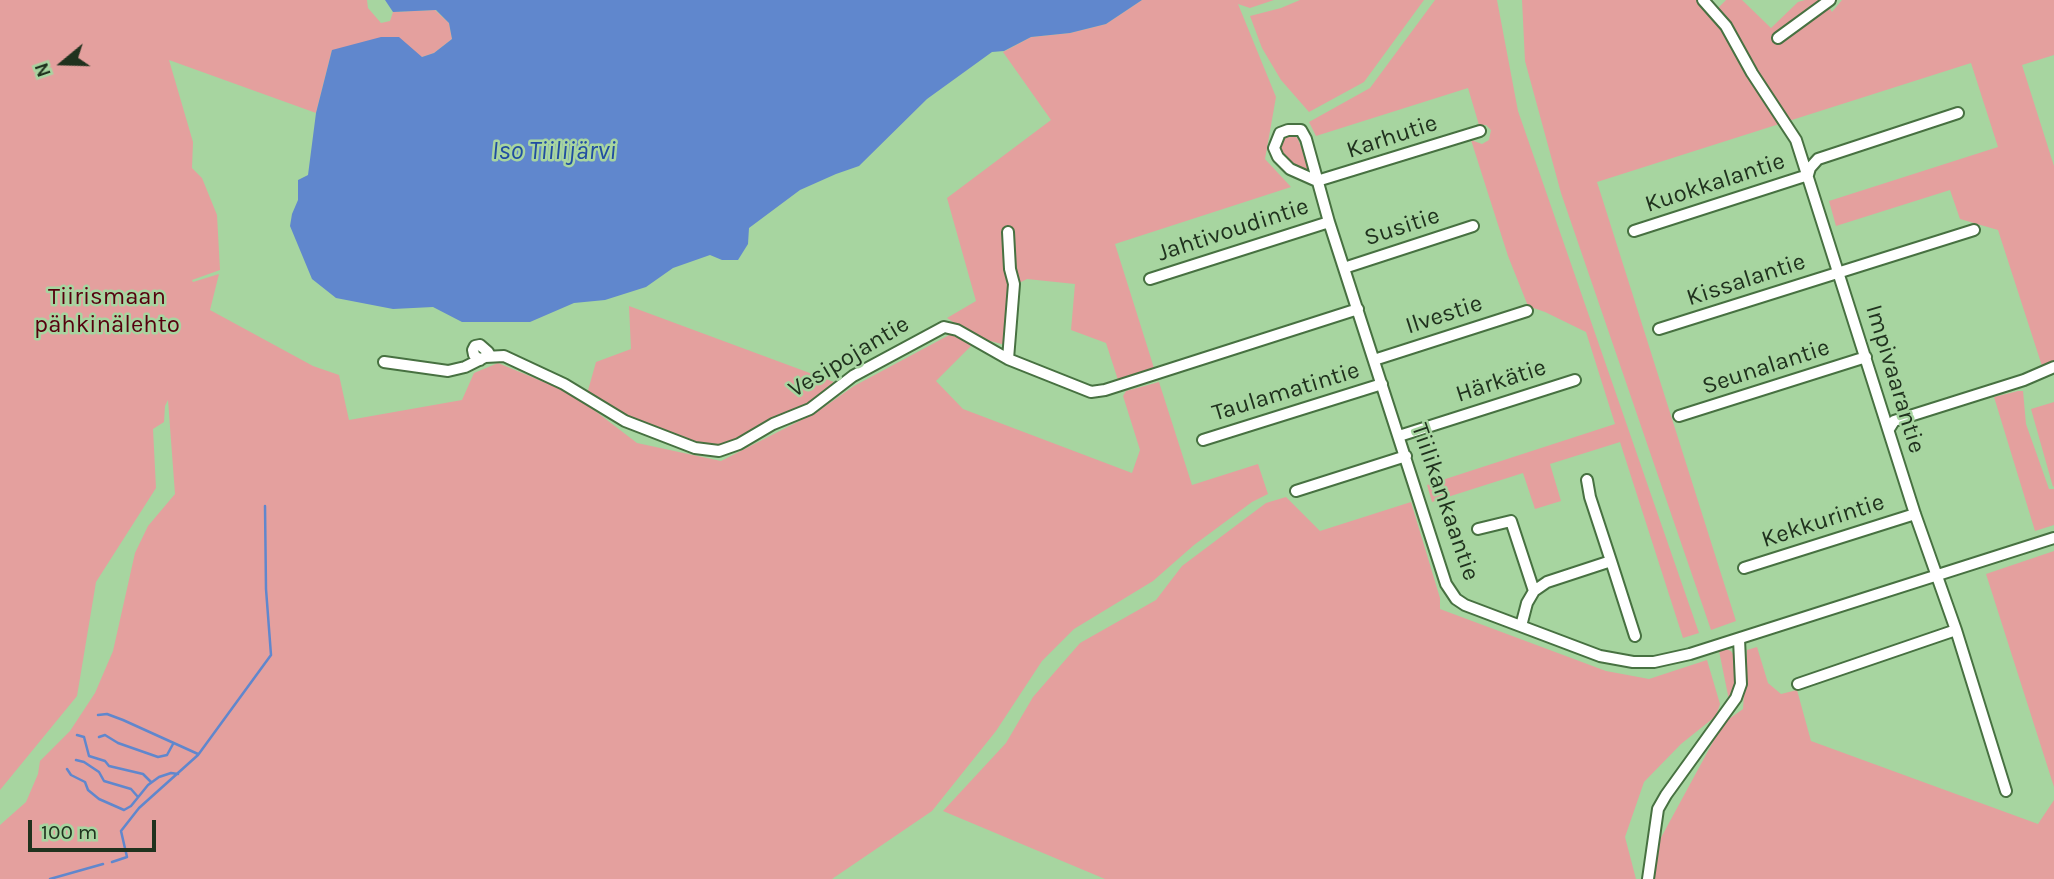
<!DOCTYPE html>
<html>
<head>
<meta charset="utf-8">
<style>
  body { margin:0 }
  #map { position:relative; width:2054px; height:879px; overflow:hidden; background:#a7d5a0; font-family:Karla,sans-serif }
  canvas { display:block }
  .north { position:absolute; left:28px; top:28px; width:70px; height:70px; -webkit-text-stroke:5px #a7d5a0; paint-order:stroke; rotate:251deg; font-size:19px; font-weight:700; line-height:28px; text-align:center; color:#20321e }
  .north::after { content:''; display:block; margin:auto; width:24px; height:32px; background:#20321e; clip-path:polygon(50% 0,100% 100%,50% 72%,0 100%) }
  .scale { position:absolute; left:28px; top:820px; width:128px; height:32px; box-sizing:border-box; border:4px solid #20321e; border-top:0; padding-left:9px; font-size:21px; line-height:24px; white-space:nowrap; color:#20321e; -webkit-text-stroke:5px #a7d5a0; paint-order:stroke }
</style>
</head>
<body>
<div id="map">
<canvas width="2054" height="879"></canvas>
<div class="north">N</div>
<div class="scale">100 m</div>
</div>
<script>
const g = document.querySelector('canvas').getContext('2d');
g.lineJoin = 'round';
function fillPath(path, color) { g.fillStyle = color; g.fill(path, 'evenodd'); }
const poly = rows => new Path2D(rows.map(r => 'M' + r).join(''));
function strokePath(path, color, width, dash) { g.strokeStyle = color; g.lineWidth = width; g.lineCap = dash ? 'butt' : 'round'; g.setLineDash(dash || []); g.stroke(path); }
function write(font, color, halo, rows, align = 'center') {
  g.font = font + ' Karla,sans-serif'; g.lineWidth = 5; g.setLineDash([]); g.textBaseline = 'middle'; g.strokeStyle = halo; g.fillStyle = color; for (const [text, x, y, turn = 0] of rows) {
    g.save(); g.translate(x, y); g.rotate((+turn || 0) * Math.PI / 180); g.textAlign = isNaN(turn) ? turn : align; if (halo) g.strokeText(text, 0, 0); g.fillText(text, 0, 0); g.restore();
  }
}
const green = poly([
  [0,0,367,0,368,8,381,23,390,21,393,12,435,10,449,23,452,39,434,53,422,57,332,50,316,113,169,60,193,142,192,168,202,178,217,215,220,270,192,280,193,282,219,274,210,310,313,366,339,375,349,420,462,400,474,373,498,363,573,394,637,443,721,461,817,412,854,386,951,334,972,345,936,381,963,409,1132,473,1140,450,1123,396,1126,391,1159,382,1192,485,1258,464,1268,494,1252,502,1194,545,1153,581,1074,629,1042,661,996,731,932,811,832,879,0,879,0,825,26,802,38,774,40,761,70,731,95,693,113,651,135,553,148,526,175,494,168,400,165,406,164,422,153,429,156,488,96,582,77,696,0,790],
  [1142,0,1274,0,1250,8,1238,4,1276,97,1265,159,1291,187,1115,244,1154,368,1118,380,1106,343,1071,330,1075,284,1027,279,1007,289,1005,345,976,337,947,318,976,301,947,198,1051,120,1003,52,1031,37,1070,33,1106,24],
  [1300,0,1424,0,1364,82,1309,112,1281,80,1262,48,1250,16,1281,8],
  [1435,0,1497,0,1518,111,1699,633,1683,638,1620,442,1550,464,1561,501,1535,509,1523,473,1432,502,1427,485,1615,424,1586,332,1545,312,1528,306,1508,256,1471,140,1482,144,1489,140,1491,130,1486,125,1479,125,1468,88,1316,136,1309,122,1370,88],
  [1522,0,1698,0,1712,14,1726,0,1742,0,1771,28,1798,2,1805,0,1824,0,1832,12,1842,0,2054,0,2054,55,2022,65,2054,166,2054,362,2042,366,1998,230,1960,219,1950,190,1836,226,1829,201,1998,147,1971,63,1597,182,1736,621,1711,630,1561,193,1525,61],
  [1292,133,1298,139,1311,174,1286,161,1279,151,1282,137],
  [629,306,834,382,810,402,762,423,731,443,712,448,626,417,587,394,596,362,631,349],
  [2018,391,2023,391,2026,424,2049,489,2054,489,2054,525,2035,531,1994,397],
  [2054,402,2054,486,2053,487,2031,409],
  [1286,497,1320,531,1411,502,1440,598,1440,609,1606,671,1649,679,1707,660,1720,704,1716,716,1681,744,1644,782,1625,837,1636,879,1105,879,943,811,1006,743,1033,697,1080,643,1156,600,1182,566,1266,503],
  [2054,551,2054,787,1986,574],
  [1757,647,1768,683,1781,694,1797,690,1811,741,2038,824,2054,800,2054,879,1653,879,1657,845,1714,740,1726,721,1743,709,1747,650],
  [1726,649,1731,651,1736,659,1738,685,1729,700,1719,651]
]);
const water = poly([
  [385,0,1142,0,1106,24,1070,33,1031,37,1004,51,992,52,927,99,859,166,836,174,800,190,749,228,748,244,738,260,722,260,710,255,673,268,646,287,605,300,574,303,530,322,462,322,433,307,393,309,336,298,312,279,290,226,292,214,298,200,298,180,308,175,316,113,332,50,381,37,399,37,422,57,434,53,452,39,449,23,436,10,393,12]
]);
const stream = poly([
  [98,715,107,714,123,720,198,754],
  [77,735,84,737,89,756,105,761,109,766,143,774,151,782],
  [99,737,105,735,118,743,158,757,167,755,173,744],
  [76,760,84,762,99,772,104,781,131,789,138,797],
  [67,769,71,775,85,782,88,790,99,799,124,810,131,806,148,785,159,777,171,773,178,774],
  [112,862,127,857,121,831,139,808,198,755,271,655,266,589,265,506],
  [50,879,103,864]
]);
const minor = poly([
  [1703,0,1726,26,1752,73,1796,140,1915,514,1956,630,2006,791],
  [1778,38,1830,0],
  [1317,181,1290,169,1278,157,1274,148,1280,133,1288,130,1301,130,1306,139,1329,222,1446,584,1456,599,1465,605,1600,656,1633,662,1654,662,1690,654,2054,538],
  [1317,181,1480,131],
  [1634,231,1808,175,1810,168,1818,159,1958,113],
  [1344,268,1473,226],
  [1150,279,1329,222],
  [1659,329,1974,230],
  [1008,359,1014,284,1010,269,1008,232],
  [480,360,474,355,473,350,475,346,480,345,488,352,490,356],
  [1374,360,1527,311],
  [384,362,448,371,465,367,485,357,504,356,564,384,625,421,695,448,719,451,739,444,773,424,810,409,853,376,944,327,957,330,1008,359,1091,392,1105,390,1358,309],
  [1679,416,1866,357],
  [1889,429,1894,421,2024,380,2054,367],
  [1399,436,1575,380],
  [1203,440,1382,384],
  [1296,491,1406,456],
  [1478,529,1511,521,1534,591,1527,603,1521,626],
  [1611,561,1635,636],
  [1744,568,1915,514],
  [1534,591,1547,582,1611,561,1590,497,1587,480],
  [1798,684,1956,630],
  [1648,879,1658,809,1666,795,1736,698,1741,684,1739,639]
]);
const streetNames = [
  ["Karhutie",1392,137,-18],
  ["Kuokkalantie",1715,183,-18],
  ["Susitie",1402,227,-18],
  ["Jahtivoudintie",1233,230,-18],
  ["Kissalantie",1746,280,-18],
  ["Ilvestie",1444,315,-18],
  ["Vesipojantie",849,357,-31],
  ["Seunalantie",1766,367,-18],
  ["Impivaarantie",1895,379,73],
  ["Härkätie",1501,381,-18],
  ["Taulamatintie",1286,392,-17],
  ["Tiilikankaantie",1445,502,71],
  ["Kekkurintie",1823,521,-18]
];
const parkNames = [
  ["Tiirismaan",107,297],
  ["pähkinälehto",107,325]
];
const waterNames = [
  ["Iso Tiilijärvi",554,152]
];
fillPath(green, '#e4a09e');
fillPath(water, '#6087cd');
strokePath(stream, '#6087cd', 2.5);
strokePath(minor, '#477141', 14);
strokePath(minor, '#fff', 10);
write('24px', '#20321e', '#a7d5a0', streetNames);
write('24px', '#56000e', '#a7d5a0', parkNames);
write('italic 26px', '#204da1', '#a7d5a0', waterNames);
</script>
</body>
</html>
